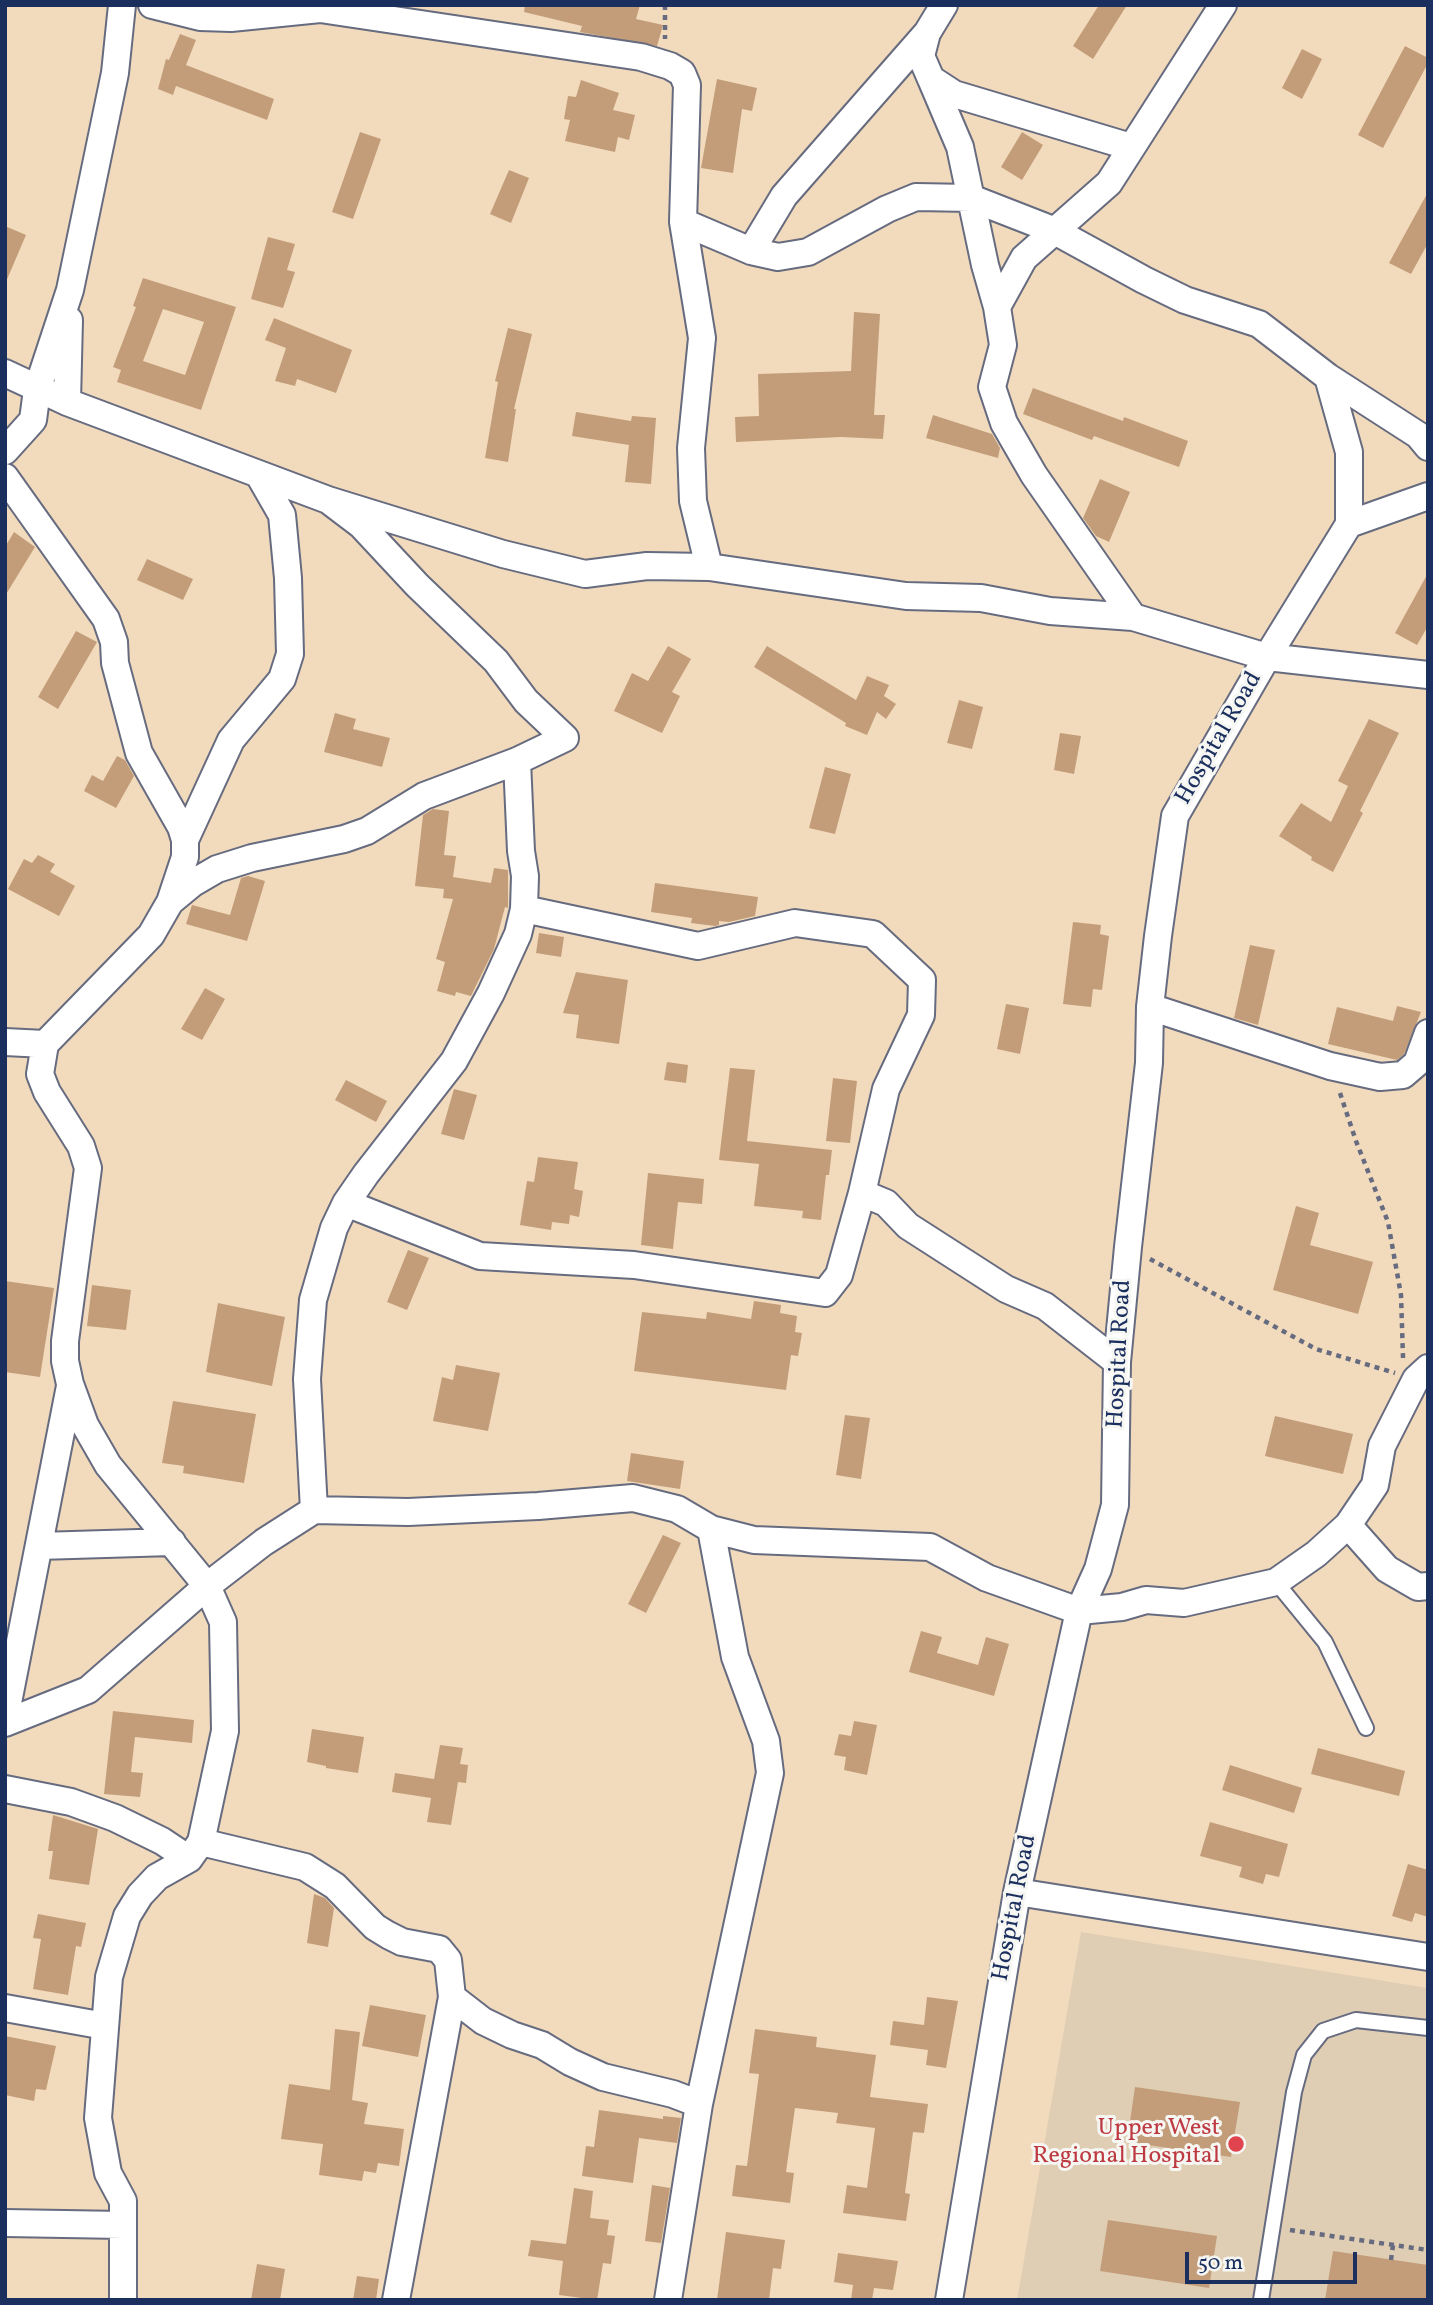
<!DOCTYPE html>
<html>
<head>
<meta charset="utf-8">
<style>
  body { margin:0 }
  #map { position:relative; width:1433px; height:2305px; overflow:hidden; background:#f2dbbc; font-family:Vollkorn,serif }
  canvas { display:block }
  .frame { position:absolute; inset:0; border:7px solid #1b2f5e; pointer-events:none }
  .scale { position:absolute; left:1185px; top:2252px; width:172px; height:32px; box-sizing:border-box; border:4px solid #1b2f5e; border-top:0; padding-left:9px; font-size:21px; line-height:24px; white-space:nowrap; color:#1b2f5e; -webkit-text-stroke:5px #f6f6f2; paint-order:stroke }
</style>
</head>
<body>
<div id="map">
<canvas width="1433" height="2305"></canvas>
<div class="frame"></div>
<div class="scale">50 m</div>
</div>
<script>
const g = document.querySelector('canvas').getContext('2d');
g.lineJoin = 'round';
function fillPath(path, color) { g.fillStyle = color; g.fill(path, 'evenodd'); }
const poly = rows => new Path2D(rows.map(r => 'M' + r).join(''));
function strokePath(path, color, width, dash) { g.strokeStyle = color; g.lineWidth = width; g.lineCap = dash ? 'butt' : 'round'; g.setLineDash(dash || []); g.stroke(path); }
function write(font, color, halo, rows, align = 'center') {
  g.font = font + ' Vollkorn,serif'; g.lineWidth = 6; g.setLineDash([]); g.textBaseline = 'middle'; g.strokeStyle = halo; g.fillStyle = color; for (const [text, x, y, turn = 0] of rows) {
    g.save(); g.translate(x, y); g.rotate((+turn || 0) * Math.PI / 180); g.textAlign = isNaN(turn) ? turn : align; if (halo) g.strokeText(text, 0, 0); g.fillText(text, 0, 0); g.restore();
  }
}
const built = poly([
  [1081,1932,1428,1988,1428,2300,1017,2300]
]);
const building = poly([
  [525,5,640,5,636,19,663,25,657,46,580,32,582,26,524,12],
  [1099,5,1127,5,1093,59,1073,46],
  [180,34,196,40,186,65,274,99,267,120,176,86,173,95,158,89,166,59,169,60],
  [1405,46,1428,58,1428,63,1383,148,1358,135],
  [1302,49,1322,59,1302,99,1282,88],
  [717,79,757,88,752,111,742,109,733,173,701,168],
  [581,80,619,93,613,110,635,115,629,140,618,137,615,152,565,141,570,120,564,119,568,96,576,97],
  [360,132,381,139,353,219,332,212],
  [1022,132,1043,145,1022,180,1001,167],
  [509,170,529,178,511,223,490,214],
  [1428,192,1428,243,1411,274,1389,263],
  [5,226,26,235,5,284],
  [268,237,295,244,287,270,295,272,283,308,251,299],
  [143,278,236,307,201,410,117,382,121,370,113,367,136,307,133,306],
  [163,309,204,322,185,375,143,361],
  [854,312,880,314,874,415,885,415,883,439,841,437,736,442,735,417,759,416,758,374,851,371],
  [274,318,352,350,336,393,297,379,295,386,275,381,286,348,265,340],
  [508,328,532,334,514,409,516,409,508,462,485,458,498,382,495,381],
  [1033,388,1123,421,1124,417,1188,441,1179,467,1094,436,1092,440,1023,414],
  [576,412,631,421,632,416,656,418,651,484,625,482,629,445,572,436],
  [933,415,992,434,1000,448,998,458,926,438],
  [1100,479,1130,492,1109,542,1096,536,1083,518],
  [14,532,35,547,5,596,5,547],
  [147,559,193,579,183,600,137,580],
  [1428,573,1428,626,1417,645,1395,633],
  [76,631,97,642,58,709,38,697],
  [668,646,691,659,672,692,680,696,662,733,614,711,632,673,648,681],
  [767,646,856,700,867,676,889,685,884,696,896,704,886,719,877,712,867,735,845,726,846,723,754,667],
  [959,700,983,707,972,749,947,743],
  [335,713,356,719,353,729,390,738,382,767,324,752],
  [1369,719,1399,733,1360,811,1363,813,1333,872,1311,860,1312,857,1279,836,1301,803,1331,822,1348,786,1338,781],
  [1060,733,1081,736,1074,774,1054,770],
  [117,756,125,760,134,776,116,808,84,791,92,775,103,781],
  [825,767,851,774,835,834,809,828],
  [433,809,449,811,444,855,456,856,453,877,491,883,494,868,508,870,508,908,505,907,494,949,471,996,456,992,455,996,437,991,445,962,436,959,453,899,443,898,444,889,415,886,423,815],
  [38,855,55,864,50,872,75,886,59,916,8,889,24,859,32,863],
  [248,876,265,881,247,941,186,924,192,905,230,915,241,878],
  [655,883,758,897,755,916,729,922,719,921,719,925,715,926,691,923,692,918,651,912],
  [1073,922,1101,925,1100,934,1109,936,1102,990,1093,989,1091,1007,1063,1004],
  [539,933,564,937,561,957,536,953],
  [1250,945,1275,950,1258,1025,1234,1018],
  [576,972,628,980,619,1044,576,1038,579,1015,563,1013],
  [205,988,225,999,202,1040,181,1029],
  [1006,1004,1029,1008,1020,1054,997,1049],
  [1397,1006,1421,1012,1404,1054,1397,1060,1328,1044,1337,1007,1393,1021],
  [667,1062,688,1065,686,1083,664,1080],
  [730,1068,755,1070,747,1141,832,1150,829,1175,826,1175,821,1220,802,1218,803,1211,754,1206,759,1164,719,1160],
  [833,1078,857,1081,850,1143,826,1141],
  [346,1080,387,1101,376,1122,335,1100],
  [454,1089,477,1095,464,1140,441,1134],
  [538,1157,578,1162,574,1189,583,1191,579,1217,570,1215,569,1224,552,1222,551,1230,520,1225,527,1181,534,1182],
  [648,1173,704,1179,702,1204,678,1202,673,1249,641,1245],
  [1296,1206,1319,1213,1310,1245,1373,1262,1358,1314,1273,1290],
  [408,1250,429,1258,407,1310,387,1302],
  [5,1281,54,1288,40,1377,5,1372],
  [92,1285,131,1290,126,1330,87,1326],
  [754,1301,781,1305,780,1313,797,1316,795,1332,802,1333,798,1356,791,1355,786,1390,634,1371,642,1312,706,1319,707,1312,751,1319],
  [218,1303,285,1317,272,1386,206,1372],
  [456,1365,500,1373,488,1431,433,1421,442,1377,453,1380],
  [173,1401,256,1414,244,1483,183,1473,184,1466,162,1463],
  [845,1415,870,1418,861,1479,836,1475],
  [1275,1416,1353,1434,1343,1474,1265,1456],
  [631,1453,684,1461,680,1489,627,1481],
  [663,1535,681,1543,646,1613,628,1604],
  [921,1631,942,1637,937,1653,978,1665,986,1637,1009,1644,994,1696,909,1672],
  [113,1711,194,1720,192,1743,135,1737,131,1772,143,1773,140,1797,104,1794],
  [854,1721,877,1725,867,1775,844,1770,846,1757,834,1755,839,1734,851,1736],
  [312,1729,364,1737,358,1773,326,1768,326,1766,307,1762],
  [440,1745,463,1748,460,1764,468,1765,466,1783,458,1782,451,1825,427,1822,431,1798,392,1792,395,1773,434,1779],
  [1318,1748,1405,1771,1399,1796,1311,1774],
  [1230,1765,1302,1788,1294,1813,1222,1790],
  [53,1815,98,1829,89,1885,49,1879,53,1851,48,1851],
  [1210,1822,1288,1844,1279,1877,1266,1874,1263,1884,1239,1877,1242,1867,1200,1856],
  [1408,1864,1428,1870,1428,1917,1415,1913,1412,1922,1392,1916],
  [314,1894,325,1898,334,1908,328,1947,307,1943],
  [38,1914,86,1923,81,1947,76,1946,68,1995,33,1989,41,1939,33,1938],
  [927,1997,958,2001,946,2068,926,2065,928,2050,890,2045,893,2021,924,2025],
  [370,2005,426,2015,418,2057,362,2046],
  [335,2029,360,2032,352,2100,368,2103,364,2124,404,2129,399,2166,378,2163,376,2173,364,2171,362,2181,319,2175,323,2144,281,2139,289,2084,330,2090],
  [755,2029,817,2037,816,2047,876,2055,870,2097,928,2104,924,2133,913,2132,905,2193,910,2194,906,2221,843,2213,847,2185,867,2188,875,2128,836,2123,838,2113,795,2108,786,2172,794,2173,790,2203,732,2196,736,2165,747,2166,759,2074,749,2073],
  [5,2036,56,2046,46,2090,36,2089,34,2101,5,2095],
  [1135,2087,1240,2102,1231,2157,1127,2142],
  [599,2110,663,2119,663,2116,681,2118,677,2143,639,2138,633,2183,582,2176,586,2146,594,2147],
  [652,2185,670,2188,661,2243,645,2241],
  [574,2188,593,2191,590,2218,609,2220,607,2235,615,2236,611,2264,603,2263,597,2300,559,2295,563,2261,528,2256,531,2240,566,2244],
  [1108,2220,1217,2236,1209,2288,1100,2271],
  [726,2232,785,2240,781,2269,773,2268,769,2300,717,2300],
  [1333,2251,1428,2265,1428,2300,1325,2300],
  [838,2253,898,2261,893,2290,874,2288,872,2300,851,2300,853,2285,834,2282],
  [257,2264,285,2269,280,2300,251,2300],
  [357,2276,379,2279,376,2300,353,2300]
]);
const path = poly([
  [665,5,665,39],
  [1340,1093,1356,1141,1388,1222,1401,1295,1403,1358],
  [1150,1259,1316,1349,1395,1373],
  [1290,2230,1428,2250],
  [1391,2260,1393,2245]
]);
const service = poly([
  [1276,1582,1325,1642,1366,1728],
  [1261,2300,1294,2092,1304,2055,1323,2031,1356,2020,1428,2028]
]);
const minor = poly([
  [152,5,200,17,231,18,320,9,641,57,670,66,682,73,687,85,683,222,751,251,778,257,808,252,887,209,916,197,971,198,1053,230,1144,280,1185,300,1259,324,1328,377,1418,435,1428,447],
  [944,5,927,33,921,56,931,79,954,94,1131,147],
  [931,79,960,147,985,265,997,307,1003,345,992,387,1004,423,1034,475,1133,617],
  [683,222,702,338,691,448,693,501,709,567],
  [751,251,784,196,926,34],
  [997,307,1024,258,1109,183,1223,5],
  [5,373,67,402,328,500,361,525,417,585,496,661,526,701,565,738,517,761,424,796,367,831,344,839,252,858,217,869,193,883,170,902],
  [1328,377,1349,452,1349,524],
  [67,402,69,320],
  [5,451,33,420,37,390,70,290,115,73,122,5],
  [5,477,106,619,114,642,115,663,139,753,181,827,185,840,185,857,170,902,151,935,45,1044,40,1074,47,1092,81,1146,88,1168,65,1341,65,1361,70,1384,85,1425,108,1465,207,1586,223,1622,225,1731,201,1842,189,1859,157,1877,140,1895,127,1916,109,1977,98,2118,108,2173,123,2201,123,2300],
  [328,500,503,554,585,574,647,566,709,567,906,596,981,598,1050,611,1133,617,1267,657,1428,675],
  [185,840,231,740,282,679,290,654,288,578,282,515,259,475],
  [524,909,698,946,795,923,873,934,922,980,921,1015,886,1089,862,1193,886,1203,908,1226,1006,1289,1045,1306,1117,1362],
  [1150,1007,1330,1066,1380,1077,1403,1075,1417,1063,1428,1033],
  [5,1042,45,1044],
  [346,1203,480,1256,634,1265,825,1293,839,1275,862,1193],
  [314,1510,307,1379,313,1300,334,1228,346,1203,366,1174,454,1061,491,993,518,934,524,909,525,876,521,851,517,761],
  [1348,1525,1387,1569,1418,1587,1428,1586],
  [39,1546,172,1542],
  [5,1718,70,1386],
  [5,1723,88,1690,207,1586,264,1542,314,1510,408,1512,538,1506,633,1498,677,1509,711,1529,754,1540,930,1547,987,1578,1079,1611,1122,1607,1146,1600,1184,1603,1276,1582,1316,1554,1348,1525,1375,1485,1382,1446,1416,1379,1428,1368],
  [5,1789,71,1802,115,1818,162,1841,189,1859],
  [201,1842,305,1867,335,1886,375,1927,388,1935,402,1942,439,1949,448,1960,452,1997,483,2021,512,2035,542,2045,570,2062,603,2077,673,2094,699,2104],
  [1017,1892,1428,1957],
  [5,2008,105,2026],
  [5,2223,123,2225],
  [396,2300,452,1997],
  [668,2300,699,2104,770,1773,766,1741,735,1657,711,1529],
  [949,2300,1017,1892,1079,1611,1098,1569,1115,1505,1117,1362,1128,1247,1149,1063,1150,1007,1158,936,1175,816,1267,657,1349,524,1428,496]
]);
const markers = [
  [1236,2144,9,"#e0444e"]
];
const streetNames = [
  ["Hospital Road",1220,739,-60],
  ["Hospital Road",1121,1354,-87],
  ["Hospital Road",1016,1908,-79]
];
const healthNames = [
  ["Upper West",1220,2130],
  ["Regional Hospital",1220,2158]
];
fillPath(built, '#dfceb4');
fillPath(building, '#c39d79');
strokePath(service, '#666b7f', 18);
strokePath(minor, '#666b7f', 30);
strokePath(path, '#666b7f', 4.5, [5, 5]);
strokePath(service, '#fff', 14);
strokePath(minor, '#fff', 26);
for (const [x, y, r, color] of markers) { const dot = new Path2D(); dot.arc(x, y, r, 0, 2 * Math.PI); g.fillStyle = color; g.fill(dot); strokePath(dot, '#f6f6f2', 2.5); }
write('24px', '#1b2f5e', '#f6f6f2', streetNames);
write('24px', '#be3a42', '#f6f6f2', healthNames, 'right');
</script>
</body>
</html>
